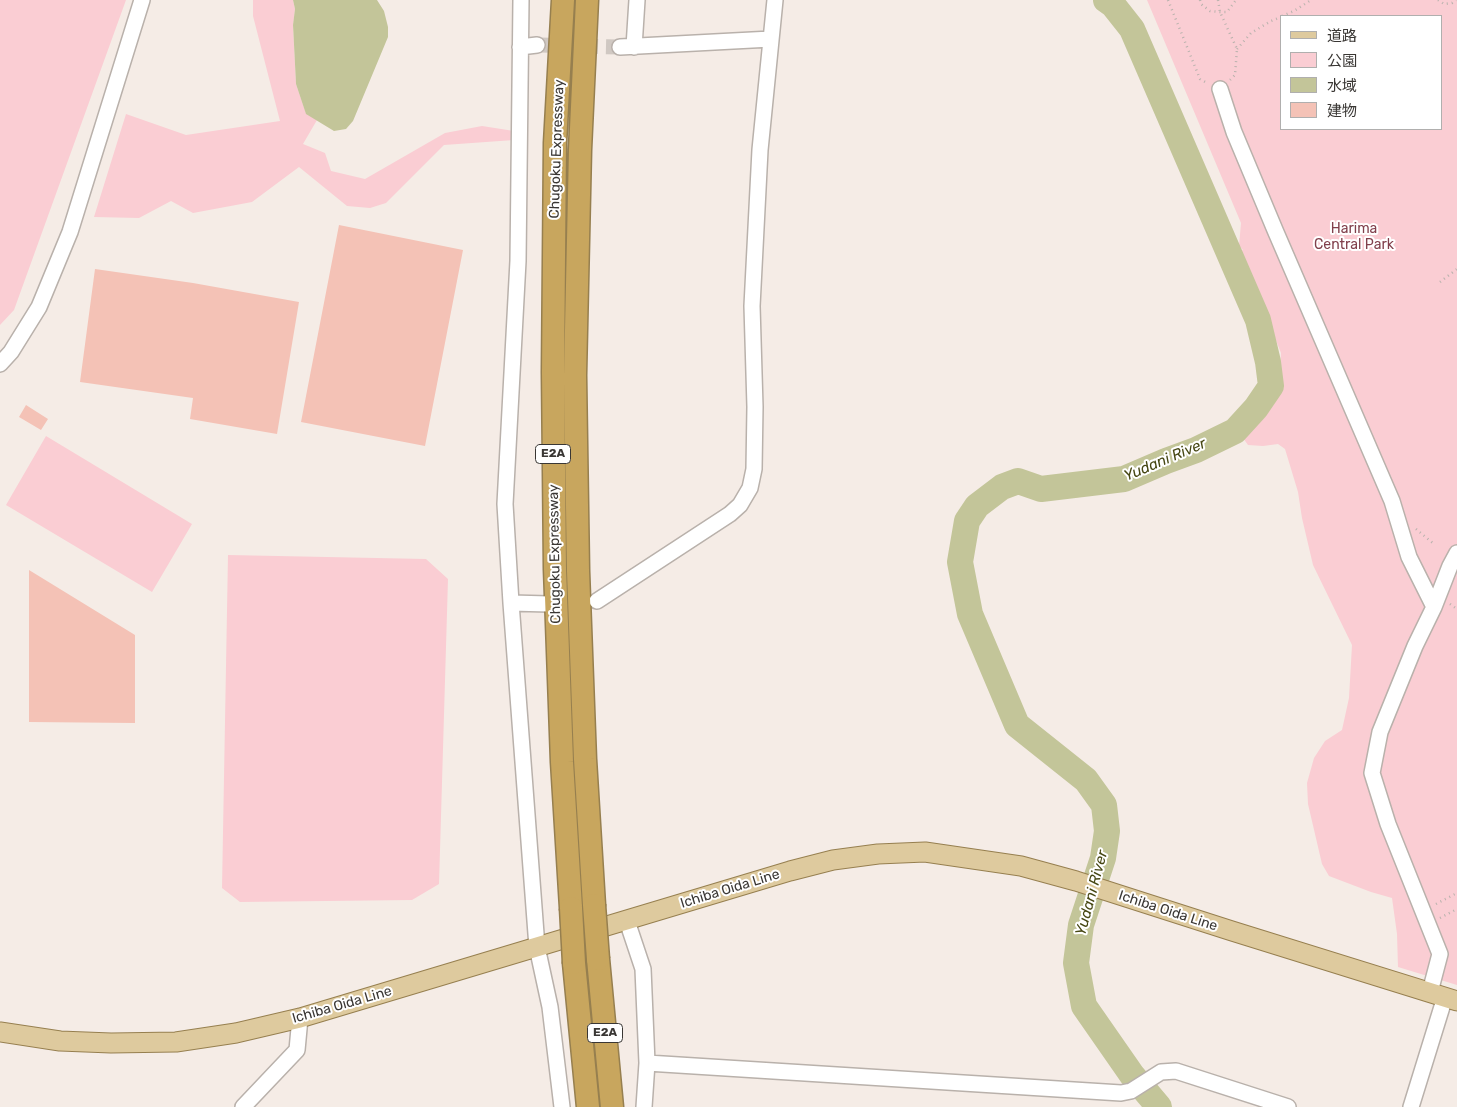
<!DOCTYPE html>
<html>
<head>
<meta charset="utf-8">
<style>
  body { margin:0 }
  #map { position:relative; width:1457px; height:1107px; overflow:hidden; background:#f5ece6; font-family:Rubik,"Noto Sans JP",sans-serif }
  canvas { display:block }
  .legend { position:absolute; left:1280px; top:15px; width:162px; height:115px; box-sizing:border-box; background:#fff; border:1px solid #b0afae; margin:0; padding:6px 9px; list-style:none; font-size:15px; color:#3a3734 }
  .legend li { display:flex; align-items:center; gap:10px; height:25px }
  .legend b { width:25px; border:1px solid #b0afae }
</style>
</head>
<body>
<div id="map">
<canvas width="1457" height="1107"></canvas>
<ul class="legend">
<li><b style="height:6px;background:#deca9e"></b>道路</li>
<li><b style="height:14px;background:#facdd3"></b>公園</li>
<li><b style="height:14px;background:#c3c599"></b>水域</li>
<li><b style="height:14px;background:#f4c2b6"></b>建物</li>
</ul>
</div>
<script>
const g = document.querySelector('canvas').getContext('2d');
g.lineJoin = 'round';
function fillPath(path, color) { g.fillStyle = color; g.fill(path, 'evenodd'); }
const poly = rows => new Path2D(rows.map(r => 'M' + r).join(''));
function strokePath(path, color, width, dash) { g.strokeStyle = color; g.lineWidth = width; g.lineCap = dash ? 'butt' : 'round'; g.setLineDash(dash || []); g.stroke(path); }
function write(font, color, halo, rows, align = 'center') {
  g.font = font + ' Rubik,sans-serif'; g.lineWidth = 4; g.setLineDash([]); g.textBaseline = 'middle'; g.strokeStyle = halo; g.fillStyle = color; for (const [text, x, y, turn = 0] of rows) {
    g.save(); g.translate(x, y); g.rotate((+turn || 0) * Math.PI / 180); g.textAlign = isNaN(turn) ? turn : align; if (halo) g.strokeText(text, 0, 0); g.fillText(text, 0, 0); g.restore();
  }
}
const green = poly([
  [0,0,126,0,14,310,0,325],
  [253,0,293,0,295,9,293,26,296,84,306,113,317,120,303,144,325,153,331,171,365,179,445,133,482,126,514,131,514,140,444,145,386,203,370,208,347,206,299,167,252,202,193,213,171,201,139,218,94,217,126,114,186,135,280,121,253,16],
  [1147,0,1457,0,1457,985,1398,967,1397,934,1392,898,1371,892,1329,876,1322,864,1308,804,1307,783,1314,758,1325,741,1342,730,1349,698,1352,645,1313,565,1302,518,1298,492,1285,449,1278,444,1263,446,1248,445,1243,438,1265,417,1274,404,1279,390,1281,353,1240,251,1243,250,1239,246,1241,223],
  [1281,16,1441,16,1441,129,1281,129],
  [46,436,192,524,152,592,6,505],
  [228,555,426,559,448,579,439,884,412,900,240,902,222,888]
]);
const water = poly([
  [293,0,377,0,384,11,388,27,388,37,353,121,346,129,334,131,306,114,296,84,293,25,295,9]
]);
const river = poly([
  [1106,0,1113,5,1132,29,1258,320,1268,362,1271,386,1256,408,1235,431,1196,450,1166,461,1124,479,1041,489,1018,481,1002,487,977,506,967,521,960,562,970,614,1017,725,1086,780,1104,805,1107,831,1103,858,1081,925,1076,963,1084,1006,1132,1075,1159,1107]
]);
const building = poly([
  [339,225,463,250,425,446,301,422],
  [95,269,193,283,299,302,277,434,190,419,193,398,80,382],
  [26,405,48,419,41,430,19,417],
  [29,570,135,635,135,723,29,722]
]);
const minorTunnel = poly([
  [537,45,620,47]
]);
const path = poly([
  [1168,0,1200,79,1207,83],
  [1200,0,1201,4,1210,11,1220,12,1227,12,1236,0],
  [1218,0,1220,12,1237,49,1235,75,1230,80],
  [1438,0,1444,4,1452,3,1456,0],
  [1282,16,1294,11,1311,0],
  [1237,49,1251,33,1271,21,1281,17],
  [1440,282,1457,269],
  [1416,529,1434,544],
  [1450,604,1457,609],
  [1436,904,1457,893],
  [1440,918,1457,909]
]);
const minor = poly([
  [521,0,518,261,505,504,511,603,537,947,550,1007,562,1107],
  [520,47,537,45],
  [620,47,771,39],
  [634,47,637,0],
  [1220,89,1234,132,1275,230,1392,501,1409,557,1434,607],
  [0,364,11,352,39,307,70,232,142,0],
  [597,601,730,514,740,505,750,488,754,469,755,407,752,306,760,150,775,0],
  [511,603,549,604],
  [627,921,643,969,647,1063,644,1107],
  [1430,992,1440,954,1388,824,1372,773,1380,732,1415,646,1434,607,1450,566,1457,553],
  [647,1063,1121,1093,1131,1091,1161,1072,1176,1071,1288,1107],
  [243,1107,297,1050,300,1018],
  [1411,1107,1445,997]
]);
const major = poly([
  [0,1032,60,1041,111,1043,176,1042,236,1033,300,1018,790,871,833,860,878,854,925,852,1021,866,1076,881,1232,931,1457,1001]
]);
const highway = poly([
  [563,0,555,143,553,372,555,569,562,762,571,908],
  [587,0,580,150,575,375,578,571,585,759,594,905],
  [598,959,612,1107],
  [574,963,588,1107]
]);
const highwayBridge = poly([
  [594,905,598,959],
  [571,908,574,963]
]);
const shields = [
  [553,454,35],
  [605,1033,35]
];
const shieldNames = [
  ["E2A",553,454],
  ["E2A",605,1033]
];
const streetNames = [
  ["Chugoku Expressway",557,149,-88],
  ["Chugoku Expressway",555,554,-91],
  ["Ichiba Oida Line",730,889,-17],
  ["Ichiba Oida Line",1168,911,18],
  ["Ichiba Oida Line",342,1005,-16]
];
const parkNames = [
  ["Harima",1354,229],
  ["Central Park",1354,245]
];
const waterNames = [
  ["Yudani River",1165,460,-23],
  ["Yudani River",1092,893,-75]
];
fillPath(green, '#facdd3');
fillPath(water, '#c3c599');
strokePath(river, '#c3c599', 26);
fillPath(building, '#f4c2b6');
strokePath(minorTunnel, '#d0c8c2', 15, [15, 8]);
strokePath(minor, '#b9b1ab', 18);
strokePath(major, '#967f4f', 21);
strokePath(highway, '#967f4f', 25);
strokePath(path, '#b9b2ad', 2.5, [1, 4]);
strokePath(minor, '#fff', 15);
strokePath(major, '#deca9e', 19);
strokePath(highway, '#c8a65e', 22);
strokePath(highwayBridge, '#967f4f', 25, []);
strokePath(highwayBridge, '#c8a65e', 22);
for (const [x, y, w] of shields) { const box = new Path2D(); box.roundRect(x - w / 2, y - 9.5, w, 19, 4); g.fillStyle = '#fff'; g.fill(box); strokePath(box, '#3a3734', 1); }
write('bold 12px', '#3a3734', null, shieldNames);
write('14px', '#3a3734', '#fff', streetNames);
write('14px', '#81404c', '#fff', parkNames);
write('italic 15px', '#464713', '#fff', waterNames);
</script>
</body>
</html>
